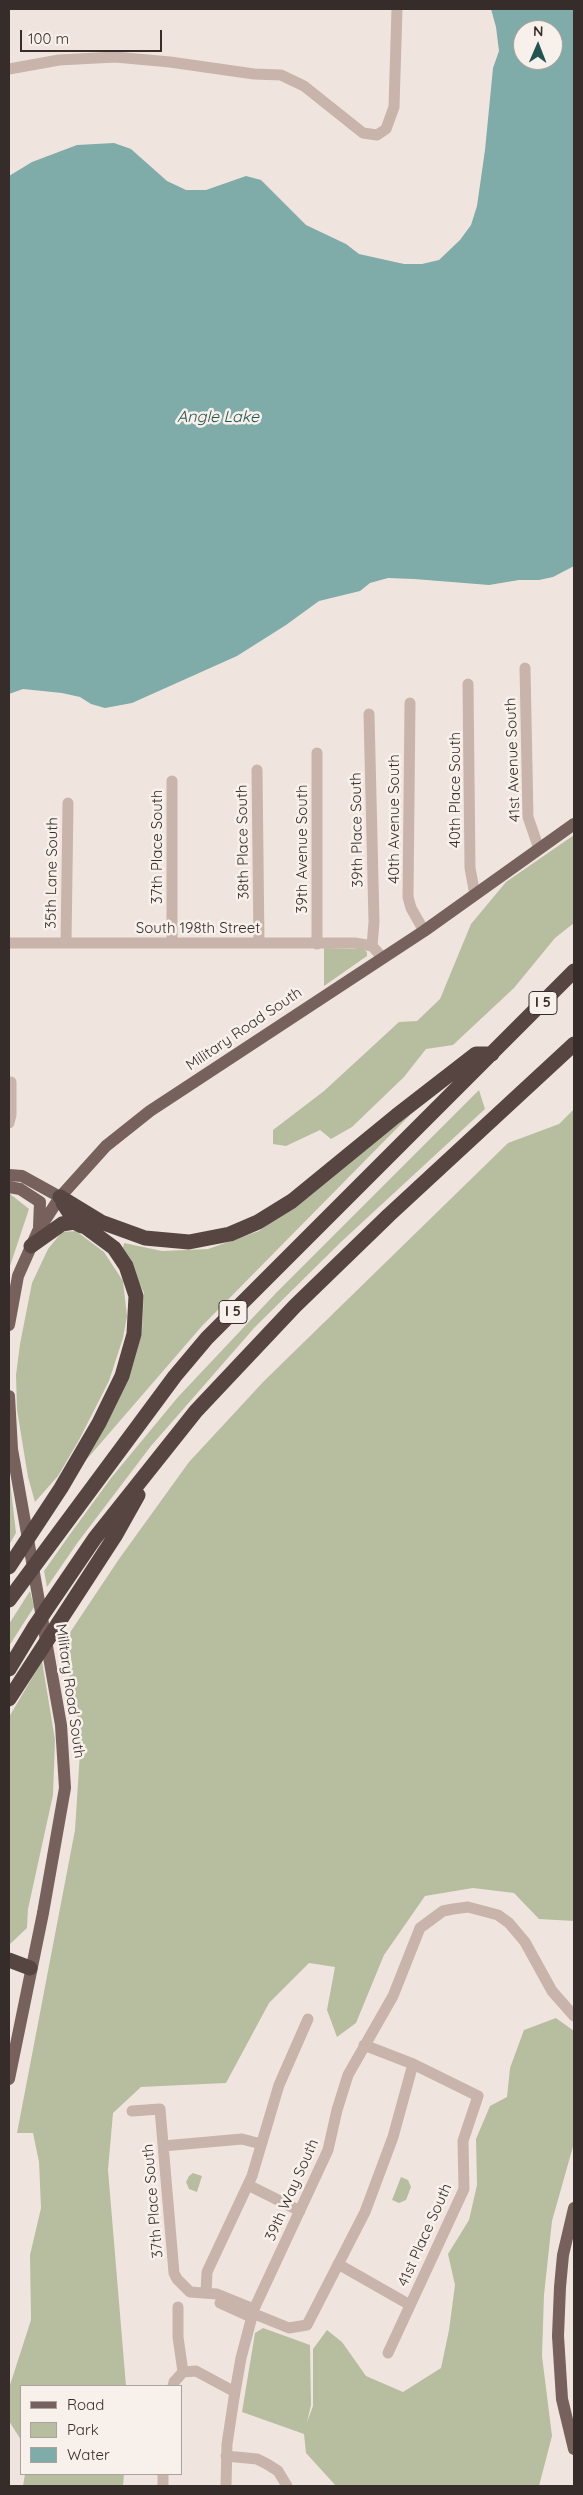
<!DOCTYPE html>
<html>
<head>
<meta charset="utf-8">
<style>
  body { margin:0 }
  #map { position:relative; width:583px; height:2495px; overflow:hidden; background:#f0e5de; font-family:Quicksand,sans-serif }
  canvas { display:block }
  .frame { position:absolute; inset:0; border:10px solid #362c29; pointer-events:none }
  .legend { position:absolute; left:20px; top:2385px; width:162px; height:90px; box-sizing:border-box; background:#f8f0ea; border:1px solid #aaa29d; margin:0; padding:6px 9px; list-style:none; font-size:15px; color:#362c29 }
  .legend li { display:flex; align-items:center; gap:10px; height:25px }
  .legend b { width:25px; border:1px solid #aaa29d }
  .north { position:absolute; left:513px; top:20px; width:50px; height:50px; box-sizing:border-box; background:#f8f0ea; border:1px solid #aaa29d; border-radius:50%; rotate:1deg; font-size:14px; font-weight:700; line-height:20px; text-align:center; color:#362c29 }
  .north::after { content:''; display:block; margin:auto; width:18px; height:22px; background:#225451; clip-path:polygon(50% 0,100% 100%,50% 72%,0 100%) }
  .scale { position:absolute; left:20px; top:30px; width:142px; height:22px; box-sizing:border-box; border:2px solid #362c29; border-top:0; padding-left:6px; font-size:15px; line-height:18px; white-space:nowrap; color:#362c29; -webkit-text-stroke:4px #f8f0ea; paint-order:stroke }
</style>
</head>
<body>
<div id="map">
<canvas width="583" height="2495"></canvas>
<div class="frame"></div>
<ul class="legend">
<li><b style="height:6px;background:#76615c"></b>Road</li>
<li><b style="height:14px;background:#b7be9f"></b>Park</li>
<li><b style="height:14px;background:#7faba8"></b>Water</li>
</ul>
<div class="north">N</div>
<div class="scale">100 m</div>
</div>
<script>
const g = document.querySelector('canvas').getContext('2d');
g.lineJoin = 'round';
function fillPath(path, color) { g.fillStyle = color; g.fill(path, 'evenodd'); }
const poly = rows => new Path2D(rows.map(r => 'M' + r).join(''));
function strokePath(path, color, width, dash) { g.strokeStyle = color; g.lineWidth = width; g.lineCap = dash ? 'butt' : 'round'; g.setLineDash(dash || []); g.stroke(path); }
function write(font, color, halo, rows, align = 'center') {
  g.font = font + ' Quicksand,sans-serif'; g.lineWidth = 5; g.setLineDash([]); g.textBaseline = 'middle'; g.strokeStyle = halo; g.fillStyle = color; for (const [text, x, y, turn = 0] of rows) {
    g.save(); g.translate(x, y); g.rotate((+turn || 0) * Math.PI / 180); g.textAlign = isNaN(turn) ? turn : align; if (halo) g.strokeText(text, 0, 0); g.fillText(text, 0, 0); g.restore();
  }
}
const green = poly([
  [574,835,574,923,555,938,514,988,453,1045,426,1049,404,1077,352,1127,331,1139,320,1130,286,1146,273,1144,273,1130,324,1091,399,1022,417,1021,440,999,471,924,506,882],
  [324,948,363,949,367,952,367,956,324,986],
  [479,1090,485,1109,341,1242,255,1327,151,1446,78,1542,47,1587,44,1571,68,1537,111,1478,178,1397,276,1293],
  [574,1109,574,1921,539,1919,514,1893,473,1888,425,1896,384,1955,356,2023,337,2037,327,2010,335,1967,309,1963,269,2003,226,2083,141,2087,113,2113,108,2170,126,2386,21,2386,21,2440,9,2421,9,2388,31,2320,30,2255,41,2208,39,2162,33,2133,17,2133,75,1830,81,1736,63,1643,119,1559,189,1462,264,1381,508,1143,559,1124],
  [412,1113,202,1326,74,1474,133,1364,142,1331,144,1293,123,1248,124,1243,162,1251,208,1249,259,1231],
  [9,1193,29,1209,9,1269],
  [76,1231,104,1252,123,1281,127,1316,123,1338,109,1381,79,1440,58,1476,35,1502,28,1477,17,1410,16,1375,20,1344,32,1283,48,1249,62,1232],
  [9,1472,16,1533,9,1545],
  [30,1591,34,1607,9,1646,9,1624],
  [42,1661,55,1740,53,1795,28,1909,27,1928,9,1945,9,1717],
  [556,2018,574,2031,574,2143,552,2221,544,2295,542,2356,552,2436,539,2486,336,2486,306,2453,304,2434,242,2412,255,2333,263,2328,310,2345,311,2405,307,2422,313,2406,313,2349,327,2330,342,2342,366,2376,403,2392,441,2368,449,2330,455,2285,448,2254,469,2220,477,2185,476,2139,490,2106,507,2097,510,2068,524,2030],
  [193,2173,202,2176,197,2192,189,2189,186,2182,189,2176],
  [401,2177,408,2180,411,2187,406,2200,399,2203,392,2200],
  [25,2474,124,2474,123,2486,23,2486]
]);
const water = poly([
  [491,9,574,9,574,566,553,577,539,580,519,580,489,585,414,579,388,578,370,583,360,591,319,601,286,625,237,656,132,703,105,708,91,704,80,697,62,693,23,689,9,694,9,176,32,162,77,145,114,143,131,149,167,181,186,190,206,190,246,176,261,180,306,225,346,244,359,254,404,264,422,264,439,260,460,240,471,225,477,206,485,150,493,68,499,51,496,27],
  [523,30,553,30,553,60,523,60]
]);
const minor = poly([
  [9,69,59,60,115,57,170,62,254,74,281,75,304,86,363,133,377,135,386,129,394,107,397,9],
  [525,668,528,817,539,849],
  [468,684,470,868,475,895],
  [410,703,408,897,411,908,424,931],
  [369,714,374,922,372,946],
  [257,770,259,943],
  [172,781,172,943],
  [9,943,355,943,372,946,382,957],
  [66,943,68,803],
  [317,944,317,753],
  [9,1123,11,1115,11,1082],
  [364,2045,413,2064,478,2096,463,2141,464,2189,388,2353],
  [132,2111,160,2109,174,2273,177,2279,190,2292,217,2294,254,2309],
  [163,2146,242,2139,261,2144],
  [248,2185,300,2211],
  [338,2264,410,2305],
  [206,2293,207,2272,252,2176,279,2085,308,2019],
  [220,2303,251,2317],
  [178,2307,178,2337,183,2372],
  [252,2313,289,2328,307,2325,365,2212,393,2137,413,2064],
  [173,2386,174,2382,183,2372,196,2371,235,2392],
  [226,2456,257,2459,267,2464,278,2471,287,2486],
  [163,2486,163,2474],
  [226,2486,227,2444,234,2398,241,2358,254,2309,328,2150,337,2110,348,2075,393,1996,420,1928,443,1911,453,1909,468,1907,498,1915,509,1923,525,1942,552,1991,574,2016]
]);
const major = poly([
  [9,1175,22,1176,60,1197],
  [9,1187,20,1189,40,1202,39,1227],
  [9,1325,18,1276,38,1231,60,1197,106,1146,150,1111,424,931,574,824],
  [9,1396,12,1449,61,1725,65,1788,43,1913,9,2079],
  [574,2208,563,2255,560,2287,558,2336,562,2399,574,2449]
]);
const highway = poly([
  [60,1197,101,1222,145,1238,189,1242,230,1234,258,1222,292,1201,396,1116,476,1054,492,1054],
  [31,1246,62,1224,74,1222,82,1226],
  [9,1567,61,1488,99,1423,122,1376,134,1334,136,1296,126,1266,114,1248,72,1217,63,1203],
  [9,1600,175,1376,207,1338,574,971],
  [9,1669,35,1626,95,1538,196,1411,295,1306,389,1215,574,1044],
  [9,1699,115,1536,138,1495],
  [9,1960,30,1968]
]);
const shields = [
  [543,1003,28],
  [233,1312,28]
];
const shieldNames = [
  ["I 5",543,1003],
  ["I 5",233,1312]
];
const streetNames = [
  ["41st Avenue South",513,760,-92],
  ["40th Place South",455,790,-90],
  ["40th Avenue South",394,819,-90],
  ["39th Place South",357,830,-91],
  ["38th Place South",243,842,-91],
  ["37th Place South",157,847,-90],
  ["39th Avenue South",302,849,-90],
  ["35th Lane South",52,873,-89],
  ["South 198th Street",198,928],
  ["Military Road South",244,1029,-34],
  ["Military Road South",70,1691,82],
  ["39th Way South",292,2190,-66],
  ["37th Place South",153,2201,-95],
  ["41st Place South",425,2235,-66]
];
const waterNames = [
  ["Angle Lake",218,417]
];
fillPath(green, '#b7be9f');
fillPath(water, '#7faba8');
strokePath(minor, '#c8b4ab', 11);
strokePath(major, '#76615c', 12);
strokePath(highway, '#564541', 15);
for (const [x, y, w] of shields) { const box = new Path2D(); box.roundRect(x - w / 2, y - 11.5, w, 23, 4); g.fillStyle = '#f8f0ea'; g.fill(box); strokePath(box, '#362c29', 1); }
write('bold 14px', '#362c29', null, shieldNames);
write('15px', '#362c29', '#f8f0ea', streetNames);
write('italic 16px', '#225451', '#f8f0ea', waterNames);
</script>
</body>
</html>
